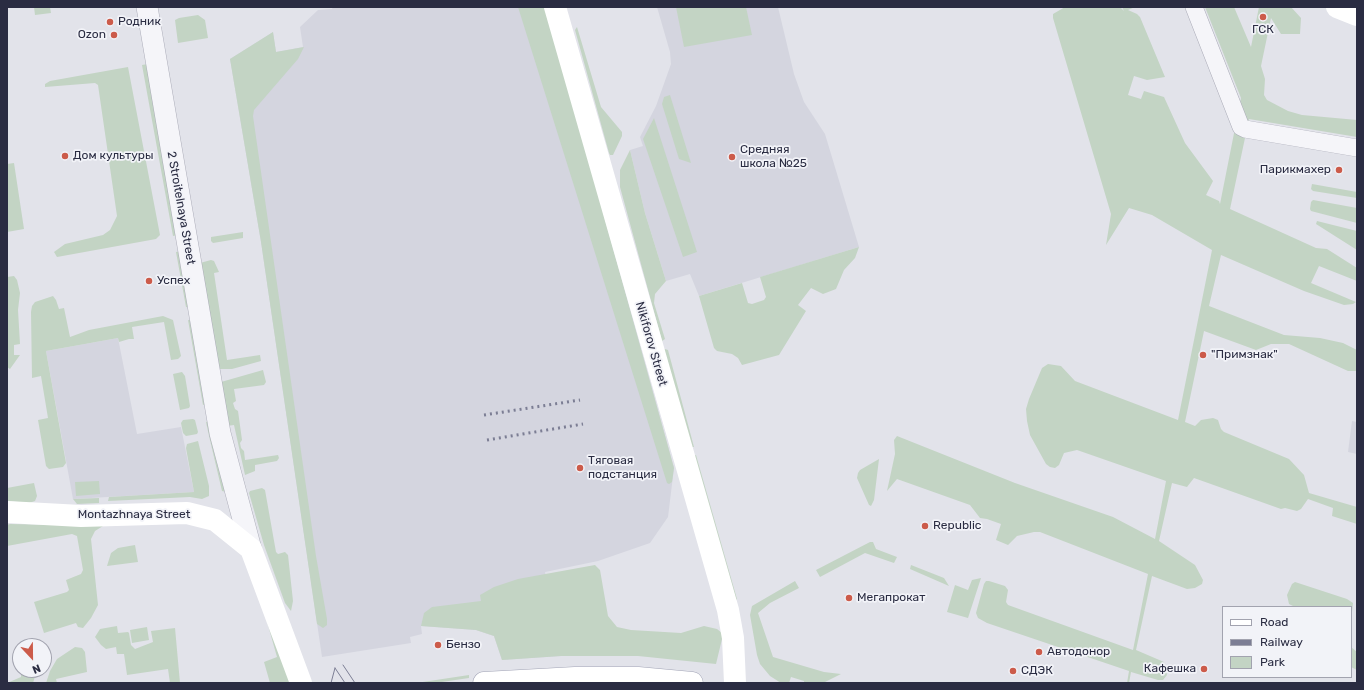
<!DOCTYPE html>
<html>
<head>
<meta charset="utf-8">
<style>
  body { margin:0 }
  #map { position:relative; width:1364px; height:690px; overflow:hidden; background:#e2e3ea; font-family:Rubik,sans-serif }
  canvas { display:block }
  .frame { position:absolute; inset:0; border:8px solid #2a2c42; pointer-events:none }
  .legend { position:absolute; left:1222px; top:606px; width:130px; height:72px; box-sizing:border-box; background:#f2f3f8; border:1px solid #a2a3af; margin:0; padding:5px 7px; list-style:none; font-size:12px; color:#2a2c42 }
  .legend li { display:flex; align-items:center; gap:8px; height:20px }
  .legend b { width:20px; border:1px solid #a2a3af }
  .north { position:absolute; left:12px; top:638px; width:40px; height:40px; box-sizing:border-box; background:#f2f3f8; border:1px solid #a2a3af; border-radius:50%; rotate:158deg; font-size:11px; font-weight:700; line-height:16px; text-align:center; color:#2a2c42 }
  .north::after { content:''; display:block; margin:auto; width:14px; height:18px; background:#cc5b4a; clip-path:polygon(50% 0,100% 100%,50% 72%,0 100%) }
</style>
</head>
<body>
<div id="map">
<canvas width="1364" height="690"></canvas>
<div class="frame"></div>
<ul class="legend">
<li><b style="height:5px;background:#fff"></b>Road</li>
<li><b style="height:5px;background:#7c7e94"></b>Railway</li>
<li><b style="height:11px;background:#c3d4c4"></b>Park</li>
</ul>
<div class="north">N</div>
</div>
<script>
const g = document.querySelector('canvas').getContext('2d');
g.lineJoin = 'round';
function fillPath(path, color) { g.fillStyle = color; g.fill(path, 'evenodd'); }
const poly = rows => new Path2D(rows.map(r => 'M' + r).join(''));
function strokePath(path, color, width, dash) { g.strokeStyle = color; g.lineWidth = width; g.lineCap = dash ? 'butt' : 'round'; g.setLineDash(dash || []); g.stroke(path); }
function write(font, color, halo, rows, align = 'center') {
  g.font = font + ' Rubik,sans-serif'; g.lineWidth = 3.5; g.setLineDash([]); g.textBaseline = 'middle'; g.strokeStyle = halo; g.fillStyle = color; for (const [text, x, y, turn = 0] of rows) {
    g.save(); g.translate(x, y); g.rotate((+turn || 0) * Math.PI / 180); g.textAlign = isNaN(turn) ? turn : align; if (halo) g.strokeText(text, 0, 0); g.fillText(text, 0, 0); g.restore();
  }
}
const built = poly([
  [333,7,546,7,674,468,668,517,650,543,598,561,545,572,561,656,502,660,494,636,476,630,421,626,422,634,410,637,411,643,322,657,261,242,230,59,273,32,276,52,303,47,300,27,318,10,332,9],
  [657,7,778,7,794,74,804,102,825,134,859,247,699,296,690,274,666,281,645,213,630,150,643,146,640,137,656,106,671,64,670,52],
  [118,338,137,434,181,427,194,492,73,499,46,351],
  [1352,421,1357,422,1357,454,1348,452]
]);
const green = poly([
  [34,7,50,7,51,13,35,15],
  [518,7,546,7,674,468,672,482,669,484,667,483],
  [676,7,746,7,752,35,684,47],
  [1065,7,1120,7,1124,11,1122,7,1135,7,1128,10,1137,14,1140,17,1165,77,1147,80,1134,76,1128,95,1141,99,1144,91,1164,97,1185,143,1213,181,1206,195,1219,201,1220,204,1241,98,1205,7,1234,7,1251,47,1259,7,1291,7,1301,18,1300,34,1281,34,1271,18,1261,66,1265,79,1264,95,1267,100,1288,111,1302,115,1357,120,1357,137,1249,119,1230,209,1316,248,1327,249,1357,268,1357,281,1319,266,1311,283,1356,302,1353,304,1344,305,1304,291,1221,255,1209,306,1284,335,1320,338,1343,343,1357,350,1357,371,1348,371,1289,344,1271,344,1256,350,1204,331,1185,422,1195,426,1201,420,1213,418,1218,420,1221,429,1224,432,1289,459,1304,475,1309,493,1357,507,1357,524,1332,516,1333,508,1308,499,1301,509,1297,511,1285,508,1281,509,1194,478,1187,487,1172,483,1159,541,1195,565,1203,580,1202,584,1195,588,1187,589,1152,576,1136,650,1164,662,1167,675,1163,680,1158,680,1131,672,1129,683,1127,683,1129,671,987,623,978,618,976,613,984,584,986,581,989,581,1005,586,1008,590,1006,602,1008,605,1133,650,1148,574,1040,532,1034,532,1017,536,1008,545,996,540,1001,524,987,519,980,518,970,505,897,479,887,491,895,454,894,440,897,436,1015,483,1113,517,1155,539,1166,481,1077,450,1064,453,1059,465,1055,468,1050,467,1046,464,1030,435,1027,421,1026,409,1029,399,1042,368,1048,364,1061,366,1075,381,1178,420,1212,250,1152,215,1129,208,1106,245,1111,214,1053,18,1053,14],
  [198,15,205,20,208,38,178,43,175,20,179,18],
  [577,27,601,107,622,132,622,136,613,155,610,155,609,153,575,30],
  [273,32,276,52,304,47,298,59,254,110,253,116,316,556,327,619,327,625,323,628,317,624,261,242,230,59],
  [148,64,179,235,173,236,142,65],
  [128,67,160,235,156,239,57,257,54,252,65,244,103,235,110,230,117,216,98,85,95,83,45,87,45,84,50,81],
  [670,95,691,163,679,159,662,104,664,97],
  [654,118,697,252,683,257,643,139],
  [630,150,645,213,666,281,655,294,654,303,665,339,662,341,620,187,620,170],
  [14,163,24,229,7,232,7,164],
  [1312,184,1357,192,1357,198,1313,191,1311,189],
  [1313,200,1357,208,1357,223,1311,211,1310,209,1311,202],
  [1317,221,1357,231,1357,250,1316,224],
  [243,232,243,238,213,243,211,241,211,237],
  [859,247,855,258,844,270,836,289,823,294,811,288,798,305,806,311,779,355,742,365,738,358,732,354,717,351,714,348,699,296,742,283,748,303,752,304,764,300,766,297,760,277],
  [182,251,191,308,186,307,176,252],
  [211,260,214,261,219,272,214,273,227,360,260,355,261,361,232,369,218,369,200,263],
  [14,276,17,280,20,293,18,310,20,344,14,345,14,355,20,355,10,369,7,367,7,277],
  [53,296,56,300,59,309,64,308,70,337,89,330,163,316,173,320,181,356,178,359,171,360,164,322,132,327,134,339,129,339,119,342,118,338,46,351,66,463,63,467,49,469,46,466,38,420,48,418,41,376,32,378,31,312,32,306,35,302],
  [188,320,194,321,209,404,203,405],
  [665,349,668,350,694,447,691,447,663,351],
  [263,370,266,382,264,385,234,389,236,401,233,403,235,409,238,411,242,440,240,443,241,448,244,451,245,460,278,455,279,458,277,461,255,465,255,471,245,475,234,425,227,426,221,382],
  [182,372,185,376,190,406,189,408,180,410,173,374],
  [193,419,195,420,198,432,197,434,186,436,183,433,181,423,183,420],
  [211,420,226,492,222,491,209,436,206,422],
  [198,441,209,486,209,496,202,499,190,497,108,501,109,497,194,492,186,448,187,444],
  [696,455,737,599,736,600,694,456],
  [879,459,874,500,871,506,869,505,857,478,858,473,860,470],
  [99,481,100,494,76,496,75,482],
  [34,483,37,496,35,501,29,503,7,501,7,488],
  [262,488,265,490,276,552,278,554,285,552,288,555,293,601,291,611,285,603,264,545,249,493,250,491],
  [99,498,99,503,77,504,73,499],
  [10,524,103,526,95,531,91,539,98,605,91,618,83,628,78,627,76,623,44,633,34,602,67,592,69,590,66,580,81,574,83,570,77,536,72,534,7,546,7,525],
  [870,542,873,542,876,549,897,557,894,563,865,553,820,577,816,570],
  [135,545,138,562,107,566,111,553,118,548],
  [595,565,600,570,608,616,617,627,631,630,681,633,704,626,717,629,722,633,722,639,716,664,638,656,561,656,502,660,494,636,476,630,421,626,424,613,432,607,481,601,480,595,494,587,518,579],
  [911,565,944,578,949,586,910,569],
  [981,578,968,618,947,612,955,585,968,590,972,580],
  [795,581,799,588,770,603,758,613,773,657,824,672,841,674,823,683,804,683,804,681,791,677,789,683,781,683,770,676,760,664,757,655,750,615,752,606],
  [1295,582,1347,599,1353,603,1352,612,1351,607,1295,607,1289,604,1287,595,1292,584],
  [260,597,290,683,270,683,264,662,277,657],
  [117,626,118,633,128,632,129,633,131,645,135,649,153,642,151,631,175,628,180,683,170,683,168,669,127,675,124,654,117,654,116,647,106,649,101,645,95,637,100,629],
  [147,627,149,640,132,643,130,630],
  [75,647,82,648,85,652,87,672,56,679,57,683,46,683,50,671,57,659],
  [1351,647,1357,652,1357,670,1351,667],
  [21,670,37,670,33,683,7,683,21,677],
  [469,675,469,678,435,683,416,683]
]);
const minor = poly([
  [1194,7,1241,127,1245,129,1357,148]
]);
const tertiary = poly([
  [147,7,220,433,251,549]
]);
const secondary = poly([
  [555,7,728,610,733,638,735,683],
  [1337,7,1357,15],
  [7,512,81,516,187,513,215,520,251,549,301,683]
]);
const primary = poly([
  [484,683,575,678,638,678,692,683]
]);
const tram = poly([
  [343,665,355,683],
  [335,668,345,683],
  [331,683,335,668]
]);
const rail = poly([
  [484,415,580,400],
  [487,440,583,424]
]);
const markers = [
  [1263,17,4,"#cc5b4a"],
  [110,22,4,"#cc5b4a"],
  [114,35,4,"#cc5b4a"],
  [65,156,4,"#cc5b4a"],
  [732,157,4,"#cc5b4a"],
  [1339,170,4,"#cc5b4a"],
  [149,281,4,"#cc5b4a"],
  [1203,355,4,"#cc5b4a"],
  [580,468,4,"#cc5b4a"],
  [925,526,4,"#cc5b4a"],
  [849,598,4,"#cc5b4a"],
  [438,645,4,"#cc5b4a"],
  [1039,652,4,"#cc5b4a"],
  [1204,669,4,"#cc5b4a"],
  [1013,671,4,"#cc5b4a"]
];
const poiNames = [
  ["Родник",118,22],
  ["ГСК",1263,30,"center"],
  ["Ozon",106,35,"right"],
  ["Средняя",740,150],
  ["школа №25",740,164],
  ["Дом культуры",73,156],
  ["Парикмахер",1331,170,"right"],
  ["Успех",157,281],
  ["\"Примзнак\"",1211,355],
  ["Тяговая",588,461],
  ["подстанция",588,475],
  ["Republic",933,526],
  ["Мегапрокат",857,598],
  ["Бензо",446,645],
  ["Автодонор",1047,652],
  ["Кафешка",1196,669,"right"],
  ["СДЭК",1021,671]
];
const streetNames = [
  ["2 Stroitelnaya Street",181,208,80],
  ["Nikiforov Street",651,344,74],
  ["Montazhnaya Street",134,515]
];
fillPath(built, '#d4d5df');
fillPath(green, '#c3d4c4');
strokePath(minor, '#abacb8', 18);
strokePath(tertiary, '#abacb8', 22);
strokePath(primary, '#a2a4b6', 23);
strokePath(minor, '#f5f5f9', 17);
strokePath(tertiary, '#f5f5f9', 21);
strokePath(secondary, '#fff', 22);
strokePath(primary, '#fff', 22);
strokePath(tram, '#7c7e94', 1);
strokePath(rail, '#7c7e94', 3, [2, 4]);
for (const [x, y, r, color] of markers) { const dot = new Path2D(); dot.arc(x, y, r, 0, 2 * Math.PI); g.fillStyle = color; g.fill(dot); strokePath(dot, '#f2f3f8', 1.5); }
write('12px', '#2a2c42', '#f2f3f8', poiNames, 'left');
write('12px', '#2a2c42', '#f2f3f8', streetNames);
</script>
</body>
</html>
